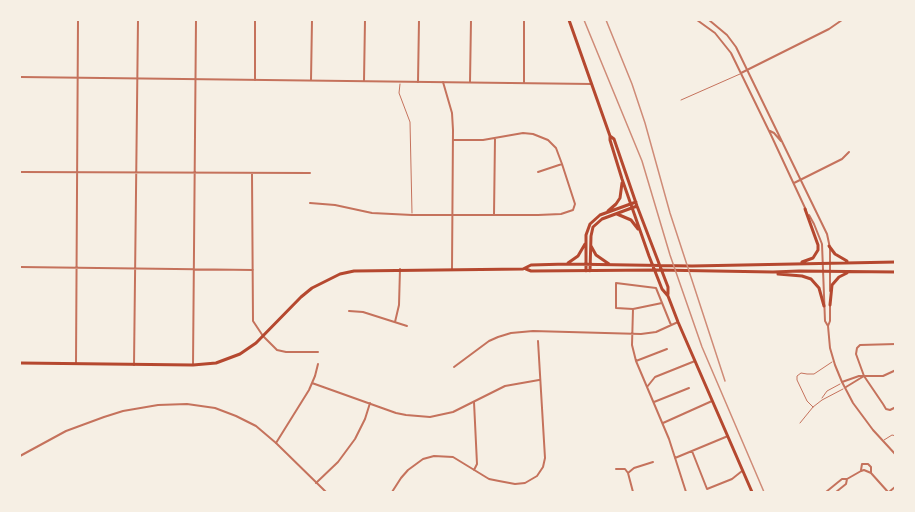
<!DOCTYPE html>
<html>
<head>
<meta charset="utf-8">
<style>
  body { margin:0 }
  #map { position:relative; width:915px; height:512px; overflow:hidden; background:#f6efe4; font-family:"Times New Roman",serif }
  canvas { display:block }
  .frame { position:absolute; inset:0; border:21px solid #f6efe4; pointer-events:none }
</style>
</head>
<body>
<div id="map">
<canvas width="915" height="512"></canvas>
<div class="frame"></div>
</div>
<script>
const g = document.querySelector('canvas').getContext('2d');
g.lineJoin = 'round';
const poly = rows => new Path2D(rows.map(r => 'M' + r).join(''));
function strokePath(path, color, width, dash) { g.strokeStyle = color; g.lineWidth = width; g.lineCap = dash ? 'butt' : 'round'; g.setLineDash(dash || []); g.stroke(path); }
const service = poly([
  [400,84,399,93,410,122,412,213],
  [681,100,740,74],
  [822,398,827,391,840,384],
  [813,407,807,401,797,380,797,376,801,373,807,374,814,374,832,362],
  [800,423,813,407,822,400,843,389],
  [884,440,892,435,896,436]
]);
const minor = poly([
  [255,80,255,20],
  [311,80,312,20],
  [364,81,365,20],
  [418,82,419,20],
  [443,82,452,113,453,130,452,269],
  [470,82,471,20],
  [524,83,524,20],
  [20,90,20,20],
  [20,172,310,173],
  [538,172,562,164],
  [252,174,253,321,263,336,277,350,286,352,318,352],
  [310,203,335,205,372,213,412,215,538,215,561,214,573,210,575,204,562,164,556,148,548,140,533,134,523,133,483,140,453,140],
  [494,215,495,138],
  [20,267,253,270],
  [633,309,662,303],
  [349,311,363,312,407,326],
  [395,322,399,305,400,269],
  [671,325,656,288,616,283,616,308,633,309,632,345,636,361,669,439,686,492],
  [896,344,860,345,857,348,856,354,864,376,883,404,886,409,890,410,896,407],
  [636,361,667,349],
  [76,363,78,20],
  [134,365,138,20],
  [193,365,196,20],
  [454,367,489,341,498,337,511,333,533,331,641,334,656,332,678,322],
  [842,382,859,376,883,376,896,370],
  [312,383,396,413,406,415,430,417,453,412,505,386,539,380],
  [647,387,655,377,695,361],
  [846,387,864,376],
  [474,402,477,464,474,470],
  [654,402,689,388],
  [663,423,712,401],
  [276,443,309,390,315,376,318,364],
  [692,451,707,489,732,479,742,471],
  [675,458,728,436],
  [616,469,625,469,628,473,633,492],
  [861,470,862,464,868,464,871,467,871,473,888,492],
  [628,473,634,468,653,462],
  [316,483,338,462,355,439,365,419,370,403],
  [392,492,401,478,408,470,423,459,434,456,453,457,489,479,499,481,515,484,525,483,537,476,543,467,545,458,538,341],
  [826,492,837,483,842,479,847,479,861,471,864,470,871,473],
  [836,492,846,484,847,479],
  [889,492,895,487,896,483]
]);
const tertiary = poly([
  [697,20,715,33,731,53,771,135,806,210],
  [709,20,727,35,736,47,827,234,830,248,830,291],
  [741,73,829,29,842,20],
  [20,77,592,84],
  [770,131,774,133,781,141],
  [794,183,842,159,849,152],
  [809,215,814,224,822,244,825,321,828,326,830,348,835,365,842,382,853,403,873,430,896,455],
  [828,326,830,321,830,306],
  [20,456,66,431,104,417,123,411,158,405,187,404,215,408,236,416,256,426,276,443,326,492]
]);
const secondary = poly([
  [569,20,610,136,610,140,622,179,649,256,662,289,668,296,678,322,752,492],
  [610,136,614,139,637,206,668,287,668,294],
  [608,211,616,204,620,198,622,183],
  [617,214,631,220,638,229],
  [591,246,596,255,609,264],
  [829,246,835,254,847,261],
  [802,262,813,258,818,250,818,245,805,209],
  [568,263,578,256,585,244],
  [526,269,531,271,657,270,773,272,799,271,896,272],
  [586,271,586,235,590,224,600,215,636,202],
  [590,271,591,236,593,227,602,219,637,206],
  [778,274,802,276,811,279,819,288,824,306],
  [830,305,832,285,839,277,847,273],
  [20,363,193,365,216,363,240,354,256,343,301,297,312,288,340,274,354,271,523,269,531,265,567,264,692,266,896,262]
]);
const rail = poly([
  [584,20,642,161,670,255,702,347,764,492],
  [606,20,632,84,645,123,670,213,725,381]
]);
strokePath(service, '#c5725c', 1);
strokePath(minor, '#c5725c', 2);
strokePath(tertiary, '#c5725c', 2);
strokePath(secondary, '#b5482f', 3);
strokePath(rail, '#cf8b77', 1.5);
</script>
</body>
</html>
